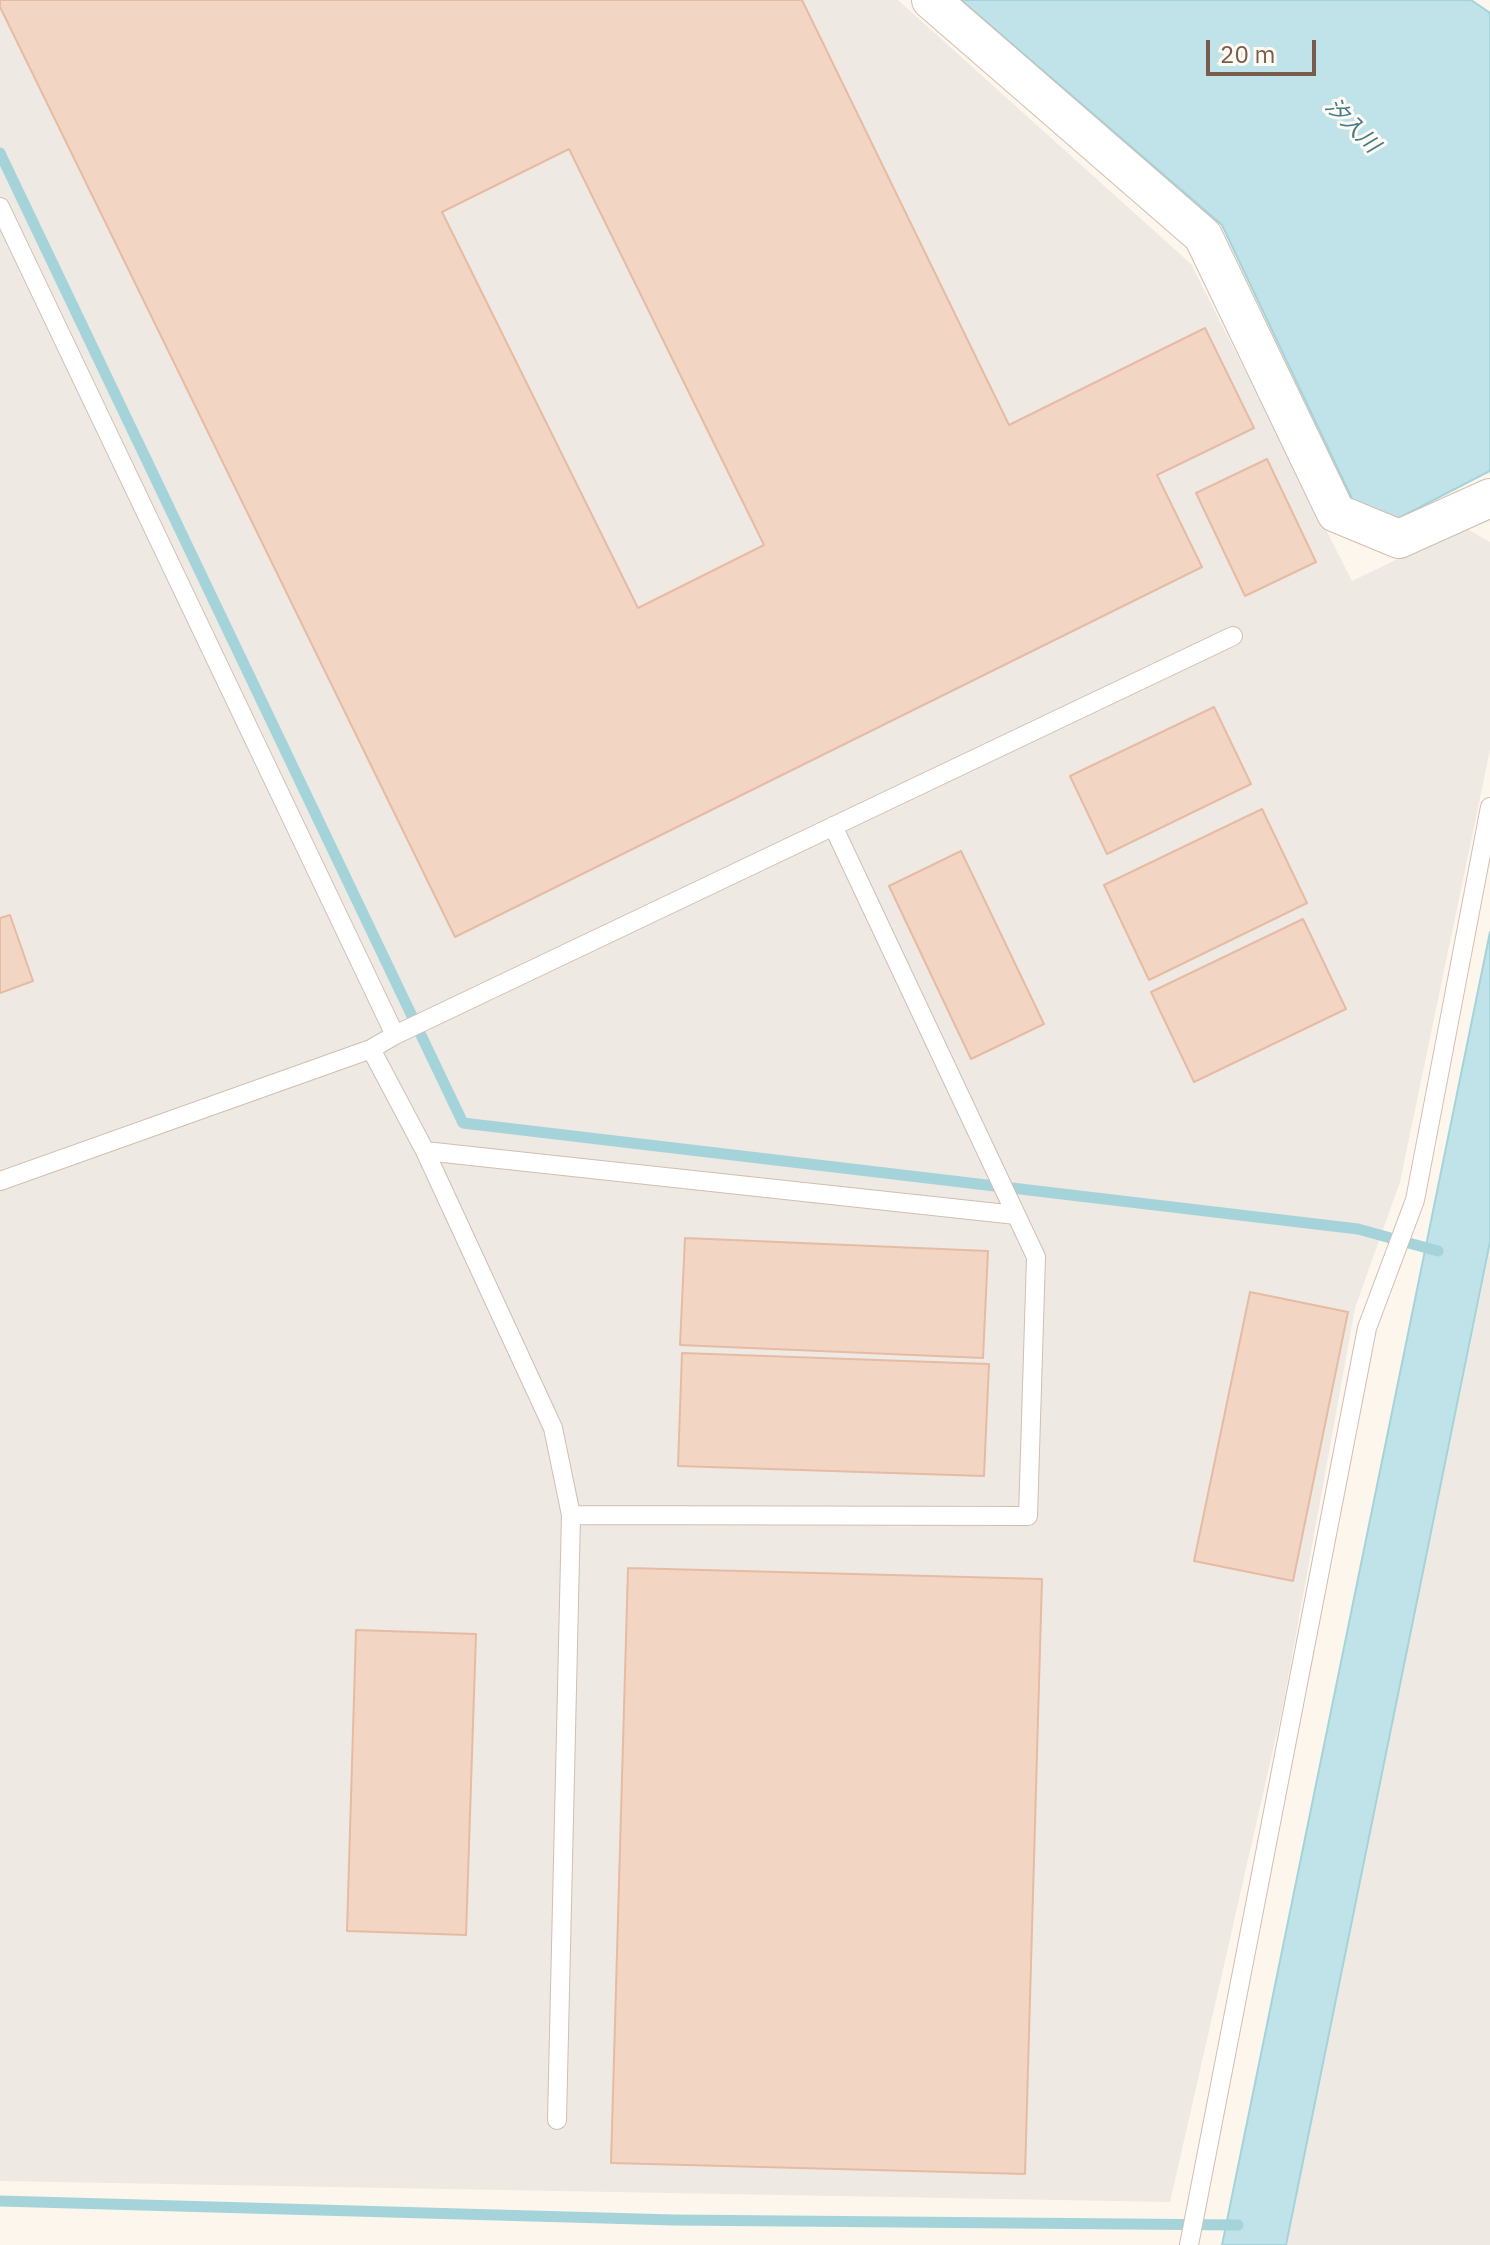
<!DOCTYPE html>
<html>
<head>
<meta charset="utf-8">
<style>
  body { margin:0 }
  #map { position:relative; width:1490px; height:2245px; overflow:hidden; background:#fdf6ec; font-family:"IBM Plex Sans",sans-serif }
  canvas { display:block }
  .scale { position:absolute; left:1206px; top:40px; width:110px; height:36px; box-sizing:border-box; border:4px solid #7a5c4d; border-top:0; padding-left:10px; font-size:24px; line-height:28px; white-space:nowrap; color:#7a5c4d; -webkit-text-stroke:6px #fffaf3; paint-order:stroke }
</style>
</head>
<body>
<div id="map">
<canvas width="1490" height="2245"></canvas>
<div class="scale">20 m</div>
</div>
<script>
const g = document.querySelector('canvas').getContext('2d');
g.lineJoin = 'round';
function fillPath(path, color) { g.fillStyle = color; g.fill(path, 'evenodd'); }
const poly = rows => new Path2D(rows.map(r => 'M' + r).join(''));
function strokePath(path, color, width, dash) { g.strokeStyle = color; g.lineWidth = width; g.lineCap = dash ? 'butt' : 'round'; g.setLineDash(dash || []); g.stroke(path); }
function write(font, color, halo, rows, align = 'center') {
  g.font = font + ' "IBM Plex Sans","Noto Sans JP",sans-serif'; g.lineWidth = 6; g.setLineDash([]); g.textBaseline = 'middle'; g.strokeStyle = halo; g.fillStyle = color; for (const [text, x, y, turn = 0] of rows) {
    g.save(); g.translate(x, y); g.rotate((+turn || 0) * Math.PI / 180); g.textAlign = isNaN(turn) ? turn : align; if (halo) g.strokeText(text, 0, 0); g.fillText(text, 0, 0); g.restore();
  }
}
const industrial = poly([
  [0,0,898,0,1191,264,1352,581,1464,527,1490,542,1490,750,1400,1182,1355,1308,1283,1706,1170,2202,0,2181],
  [1490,1249,1490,2245,1285,2245]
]);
const water = poly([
  [961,0,1471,0,1490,13,1490,471,1391,522,1356,507,1222,225,961,0],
  [1490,932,1490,1242,1286,2245,1222,2245,1490,932]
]);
const stream = poly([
  [0,153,463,1123,1358,1229,1438,1251],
  [0,2201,674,2220,1238,2225]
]);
const building = poly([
  [0,0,802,0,1009,425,1205,328,1254,428,1157,475,1202,567,455,937,0,7,0,0],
  [569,149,764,545,638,608,442,212,569,149],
  [1267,459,1316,562,1245,596,1196,493,1267,459],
  [1214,707,1251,784,1107,854,1070,776,1214,707],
  [1262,809,1307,903,1149,980,1104,885,1262,809],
  [961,851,1044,1024,971,1059,889,886,961,851],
  [10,915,33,981,0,993,0,918,10,915],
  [1303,919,1346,1009,1194,1082,1151,992,1303,919],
  [685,1238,988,1251,983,1358,680,1345,685,1238],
  [1250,1292,1348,1312,1293,1581,1194,1561,1250,1292],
  [682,1353,989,1364,984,1476,678,1466,682,1353],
  [628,1568,1042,1579,1025,2174,611,2163,628,1568],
  [356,1630,476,1634,466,1935,347,1931,356,1630]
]);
const service = poly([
  [0,207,395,1035],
  [371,1049,425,1151,553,1428,571,1515,557,2120],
  [425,1151,1016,1215],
  [0,1181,371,1049,395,1035,1233,636],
  [571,1515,1028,1516,1036,1257,833,826],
  [1189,2245,1367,1328,1415,1200,1490,807]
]);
const minor = poly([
  [931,0,1203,236,1336,513,1399,539,1490,498]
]);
const waterNames = [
  ["汐入川",1352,126,45]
];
fillPath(industrial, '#efe9e4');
fillPath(water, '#bfe3e8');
strokePath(water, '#a5d3da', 2);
strokePath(stream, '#a5d3da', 11);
fillPath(building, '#f3d5c3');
strokePath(building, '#e6bba3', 2);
strokePath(service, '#d1beb0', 20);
strokePath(minor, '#d1beb0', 40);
strokePath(service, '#fff', 18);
strokePath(minor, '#fff', 38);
write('italic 22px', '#437c86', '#fffaf3', waterNames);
</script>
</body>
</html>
